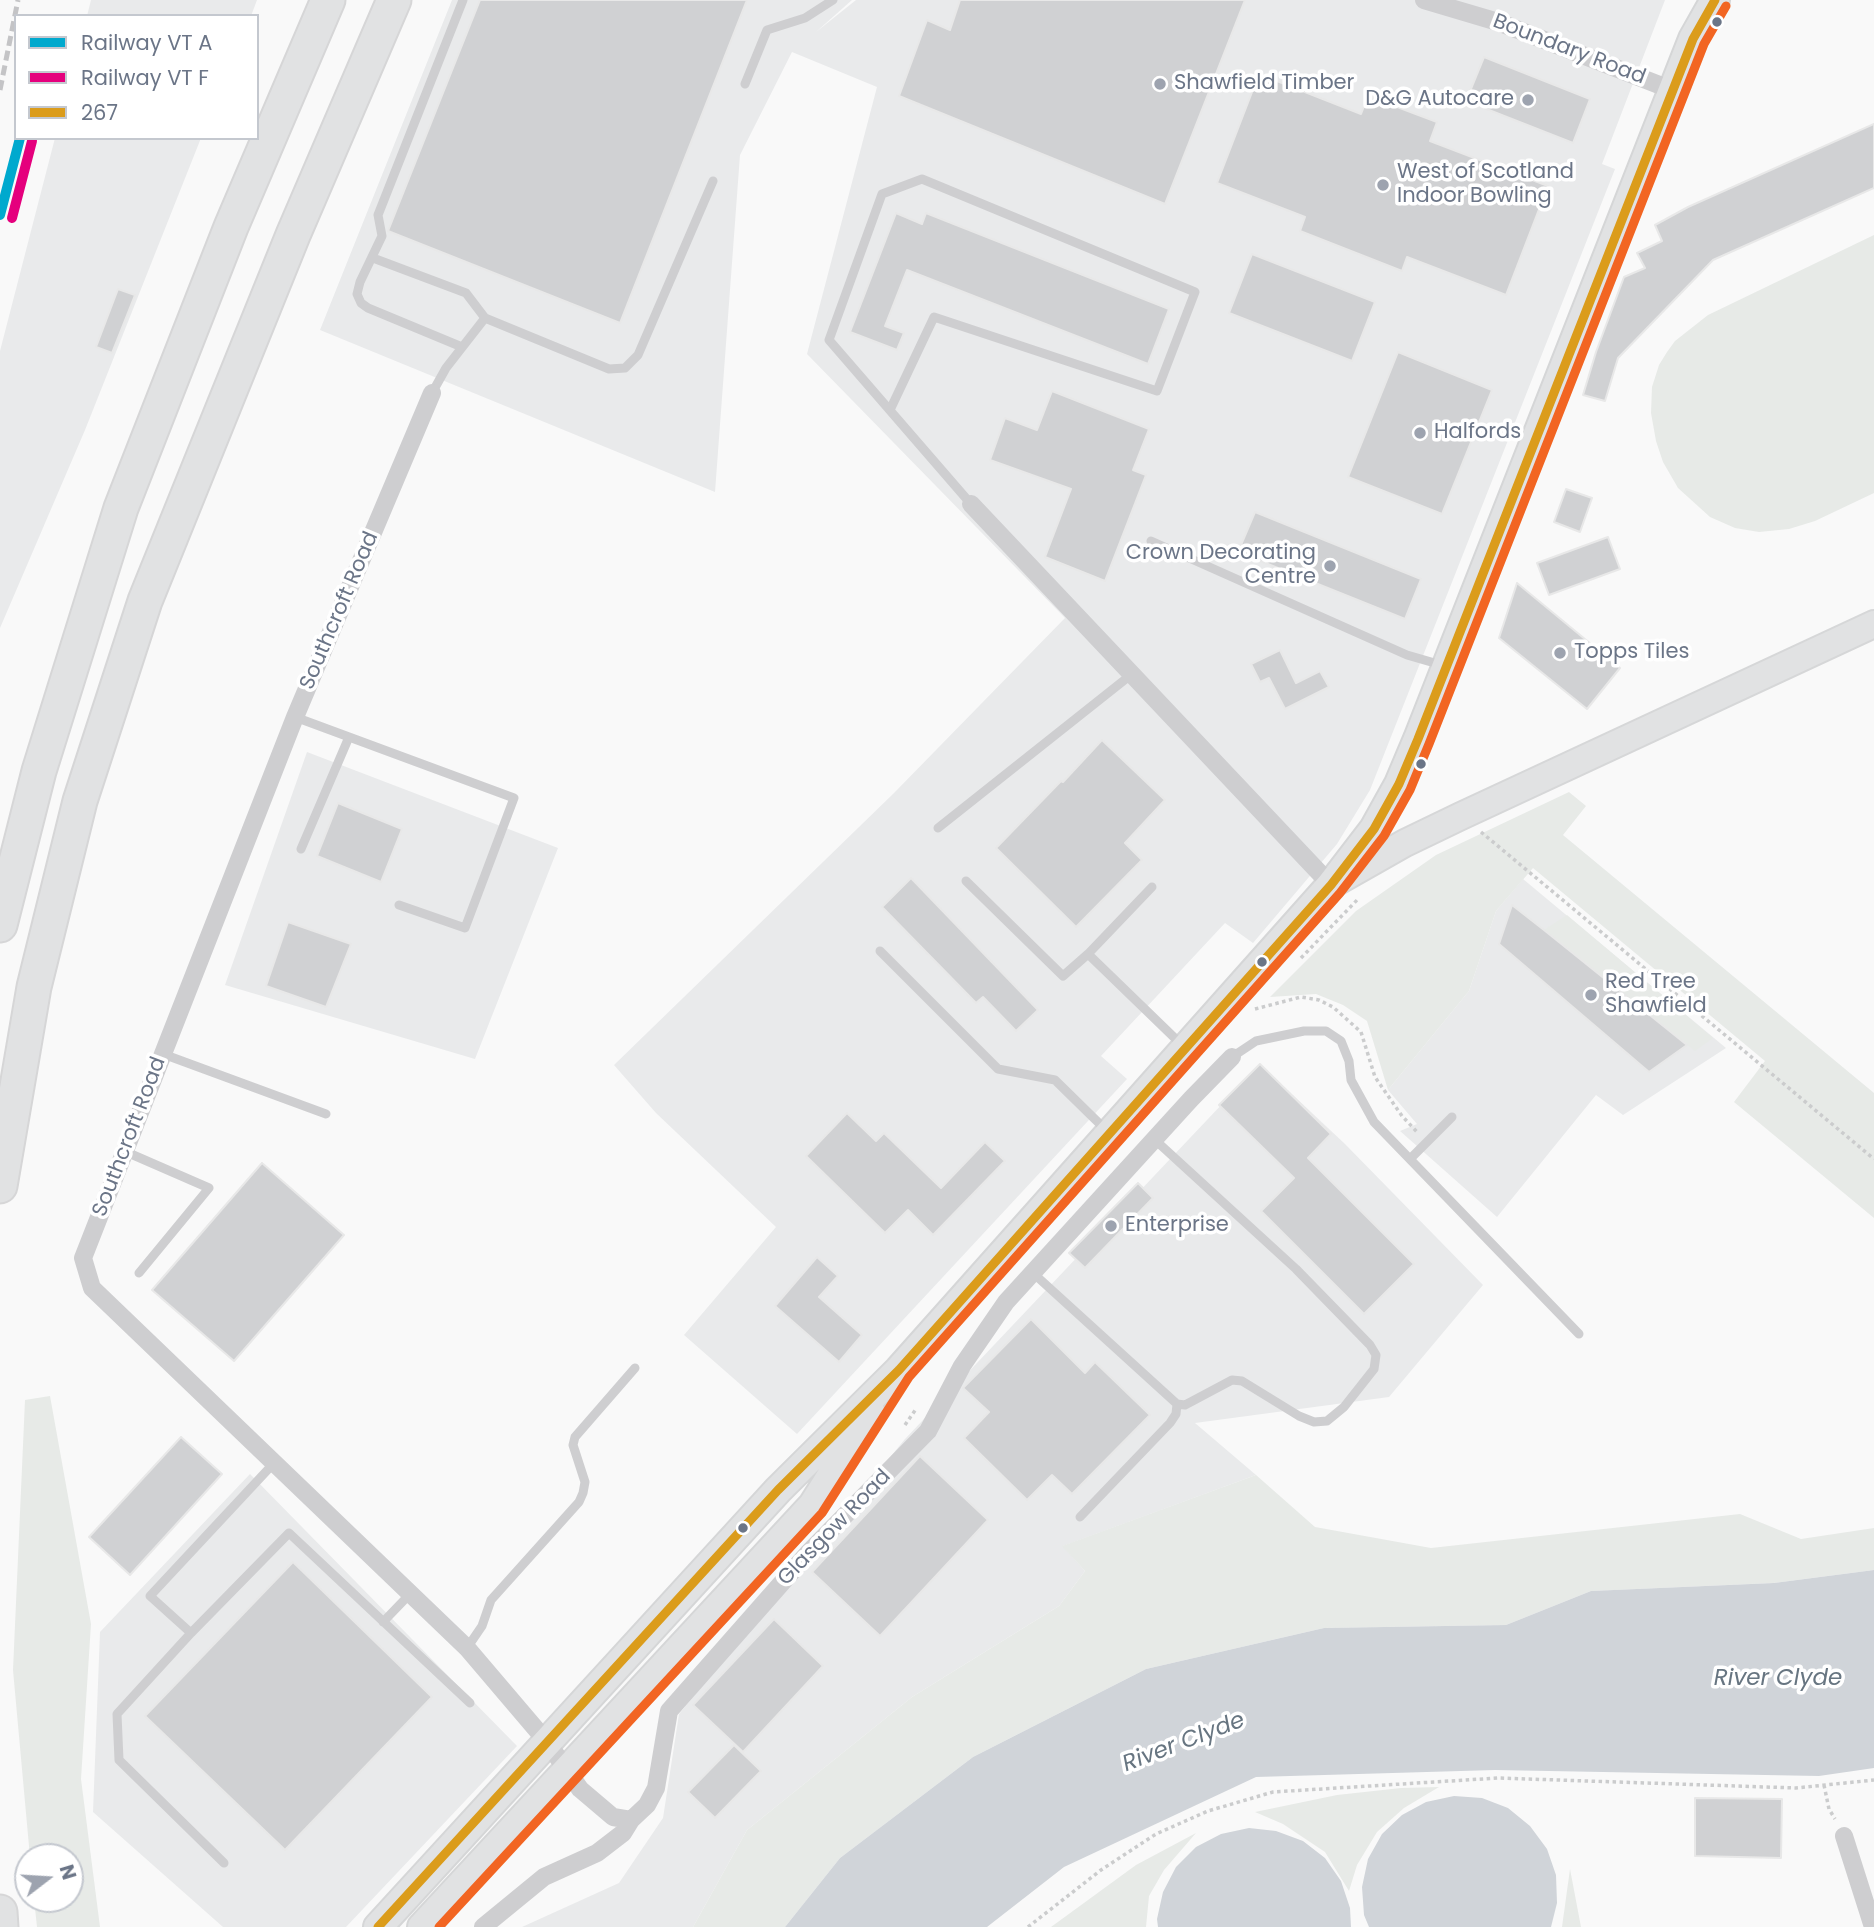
<!DOCTYPE html>
<html>
<head>
<meta charset="utf-8">
<style>
  body { margin:0 }
  #map { position:relative; width:1874px; height:1927px; overflow:hidden; background:#f9f9f9; font-family:Poppins,sans-serif }
  canvas { display:block }
  .legend { position:absolute; left:14px; top:14px; width:245px; height:126px; box-sizing:border-box; background:#fff; border:2px solid #c4c8cf; margin:0; padding:9px 12px; list-style:none; font-size:21px; color:#6b7587 }
  .legend li { display:flex; align-items:center; gap:14px; height:35px }
  .legend b { width:35px; border:2px solid #c4c8cf }
  .north { position:absolute; left:14px; top:1843px; width:70px; height:70px; box-sizing:border-box; background:#fff; border:2px solid #c4c8cf; border-radius:50%; rotate:73deg; font-size:19px; font-weight:700; line-height:28px; text-align:center; color:#6b7587 }
  .north::after { content:''; display:block; margin:auto; width:24px; height:32px; background:#9da3af; clip-path:polygon(50% 0,100% 100%,50% 72%,0 100%) }
</style>
</head>
<body>
<div id="map">
<canvas width="1874" height="1927"></canvas>
<ul class="legend">
<li><b style="height:9px;background:#00a9ce"></b>Railway VT A</li>
<li><b style="height:9px;background:#e5007d"></b>Railway VT F</li>
<li><b style="height:9px;background:#db9c1b"></b>267</li>
</ul>
<div class="north">N</div>
</div>
<script>
const g = document.querySelector('canvas').getContext('2d');
g.lineJoin = 'round';
function fillPath(path, color) { g.fillStyle = color; g.fill(path, 'evenodd'); }
const poly = rows => new Path2D(rows.map(r => 'M' + r).join(''));
function strokePath(path, color, width, dash) { g.strokeStyle = color; g.lineWidth = width; g.lineCap = dash ? 'butt' : 'round'; g.setLineDash(dash || []); g.stroke(path); }
function write(font, color, halo, rows, align = 'center') {
  g.font = font + ' Poppins,sans-serif'; g.lineWidth = 7; g.setLineDash([]); g.textBaseline = 'middle'; g.strokeStyle = halo; g.fillStyle = color; for (const [text, x, y, turn = 0] of rows) {
    g.save(); g.translate(x, y); g.rotate((+turn || 0) * Math.PI / 180); g.textAlign = isNaN(turn) ? turn : align; if (halo) g.strokeText(text, 0, 0); g.fillText(text, 0, 0); g.restore();
  }
}
const built = poly([
  [91,0,257,0,251,16,87,16],
  [452,0,852,0,816,32,856,0,1665,0,1602,164,1615,169,1370,790,1337,844,1253,943,1225,923,1101,1056,1127,1079,797,1434,684,1335,776,1227,656,1113,614,1065,894,793,1065,618,807,354,877,87,792,52,740,155,715,492,320,330],
  [55,138,201,138,85,430,0,628,0,351],
  [307,752,558,848,475,1059,225,985],
  [1523,879,1726,1048,1623,1115,1596,1095,1497,1217,1400,1131,1417,1124,1388,1090,1469,991,1496,911],
  [1260,1064,1345,1144,1483,1285,1389,1397,1195,1423,1256,1475,1063,1546,1085,1571,1059,1606,912,1697,747,1830,693,1927,522,1927,619,1883,663,1818,679,1714,905,1439],
  [250,1474,517,1746,346,1927,223,1927,93,1812,100,1632]
]);
const green = poly([
  [1874,235,1874,493,1815,521,1789,529,1759,532,1735,528,1710,517,1678,488,1663,462,1656,441,1651,413,1652,387,1659,365,1667,352,1675,341,1708,315],
  [1569,792,1586,806,1563,835,1874,1093,1874,1218,1734,1102,1765,1061,1533,868,1496,911,1469,991,1388,1090,1367,1021,1343,1005,1316,994,1270,997,1356,911,1436,855],
  [1567,915,1713,1038,1695,1051,1544,930],
  [50,1396,91,1624,81,1779,100,1927,37,1927,34,1899,70,1899,70,1857,30,1857,13,1670,25,1400],
  [1256,1475,1315,1527,1431,1548,1740,1514,1801,1539,1874,1528,1874,1570,1774,1583,1591,1591,1506,1625,1324,1628,1146,1669,973,1757,840,1858,785,1927,693,1927,747,1830,912,1697,1059,1606,1085,1571,1062,1546],
  [1439,1787,1404,1808,1377,1832,1357,1865,1349,1891,1325,1852,1283,1824,1255,1812,1337,1795,1401,1788],
  [1196,1833,1164,1870,1149,1896,1146,1927,1051,1927,1136,1865],
  [1570,1869,1581,1927,1562,1927]
]);
const water = poly([
  [1874,1570,1874,1768,1819,1776,1495,1770,1256,1777,1064,1867,987,1927,785,1927,840,1858,973,1757,1146,1669,1324,1628,1506,1625,1591,1591,1774,1583],
  [1454,1796,1482,1798,1508,1808,1530,1826,1547,1849,1556,1875,1557,1903,1551,1927,1369,1927,1364,1915,1362,1887,1368,1859,1382,1834,1402,1815,1426,1802],
  [1249,1828,1276,1831,1303,1841,1325,1858,1341,1881,1350,1908,1351,1927,1158,1927,1157,1919,1163,1892,1176,1867,1196,1847,1221,1834]
]);
const building = poly([
  [480,0,747,0,620,323,388,231,480,0],
  [960,0,1245,0,1165,204,899,96,927,20,950,30,960,0],
  [1484,57,1590,99,1573,143,1466,101,1484,57],
  [1259,74,1361,114,1368,96,1437,122,1430,141,1548,186,1506,295,1407,257,1402,271,1300,231,1305,217,1217,183,1259,74],
  [1874,124,1874,188,1713,260,1618,358,1605,401,1583,395,1596,352,1624,277,1645,268,1637,253,1662,241,1655,225,1688,207,1874,124],
  [896,213,922,224,926,213,1169,309,1148,364,907,270,885,326,904,333,897,350,850,332,896,213],
  [1252,254,1375,302,1352,361,1229,313,1252,254],
  [118,289,135,295,112,353,96,347,118,289],
  [1398,352,1492,390,1442,514,1348,477,1398,352],
  [1052,391,1149,429,1133,470,1146,475,1105,581,1045,557,1071,489,990,460,1005,418,1037,430,1052,391],
  [1566,489,1592,498,1580,532,1554,522,1566,489],
  [1255,512,1421,579,1405,619,1238,552,1255,512],
  [1608,537,1620,569,1549,595,1537,563,1608,537],
  [1517,583,1620,668,1587,709,1499,638,1517,583],
  [1280,650,1296,683,1320,671,1329,687,1285,709,1269,678,1260,682,1251,664,1280,650],
  [1102,740,1165,800,1125,843,1142,860,1076,927,996,848,1061,781,1063,782,1102,740],
  [338,803,402,829,381,882,317,856,338,803],
  [911,878,1038,1010,1016,1031,983,997,976,1003,882,907,911,878],
  [1512,905,1544,930,1687,1045,1649,1072,1499,944,1512,905],
  [288,922,351,944,326,1007,266,986,288,922],
  [1260,1064,1331,1134,1308,1158,1414,1264,1364,1314,1261,1211,1294,1178,1219,1105,1260,1064],
  [847,1113,876,1141,884,1133,941,1188,985,1142,1005,1161,933,1235,908,1210,885,1233,806,1156,847,1113],
  [262,1163,344,1235,234,1361,152,1290,262,1163],
  [1138,1183,1153,1198,1085,1268,1069,1253,1138,1183],
  [817,1257,838,1276,819,1297,862,1335,839,1362,775,1306,817,1257],
  [1031,1319,1085,1373,1095,1362,1150,1415,1072,1494,1052,1475,1027,1500,964,1438,989,1412,963,1388,1031,1319],
  [181,1437,222,1474,130,1575,89,1537,181,1437],
  [920,1456,988,1520,880,1636,812,1572,920,1456],
  [293,1562,432,1697,285,1850,145,1716,293,1562],
  [774,1619,823,1666,743,1752,693,1705,774,1619],
  [734,1745,761,1771,715,1818,688,1792,734,1745],
  [1695,1798,1782,1799,1781,1858,1695,1856,1695,1798]
]);
const path = poly([
  [1481,832,1874,1159],
  [1301,958,1359,898],
  [1255,1009,1301,997,1319,1000,1333,1007,1361,1032,1375,1077,1402,1116,1418,1133],
  [905,1425,916,1409],
  [1824,1785,1829,1809,1835,1819],
  [1028,1927,1101,1870,1156,1834,1208,1811,1273,1792,1498,1778,1796,1788,1874,1780]
]);
const lane = poly([
  [745,84,767,30,805,18,833,0],
  [373,258,466,293,485,318],
  [462,347,368,308,361,303,357,294,360,282,382,236,378,215,463,0],
  [432,393,446,368,485,318,609,369,625,368,638,355,713,181],
  [890,410,934,317,1157,391,1195,292,922,179,882,194,829,340,971,504],
  [1151,541,1407,655,1445,666],
  [295,717,514,798,465,928,399,905],
  [938,828,1132,674],
  [301,849,349,737],
  [966,881,1063,976,1088,954,1184,1047],
  [880,951,998,1069,1055,1080,1108,1132],
  [1088,954,1152,887],
  [163,1054,326,1114],
  [1232,1057,1256,1041,1304,1031,1326,1031,1341,1041,1349,1061,1351,1080,1374,1122,1579,1334],
  [124,1151,209,1188,139,1273],
  [1410,1159,1452,1117],
  [1033,1273,1177,1404,1185,1405,1232,1380,1242,1381,1299,1416,1314,1422,1327,1421,1344,1407,1374,1369,1376,1355,1370,1345,1296,1269,1154,1139],
  [274,1463,150,1596,191,1633,289,1533,470,1703],
  [1080,1517,1170,1423,1176,1414,1177,1404],
  [383,1622,410,1594],
  [191,1633,117,1714,119,1760,224,1863],
  [467,1648,482,1626,491,1600,579,1502,583,1493,585,1482,573,1445,575,1437,635,1368]
]);
const street = poly([
  [1424,0,1498,22,1672,90],
  [432,393,295,717,83,1258,92,1288,467,1648,547,1742,580,1789,613,1817,631,1820,647,1805,656,1788,669,1711,809,1552,928,1431,962,1366,1006,1302,1191,1099,1232,1057],
  [971,504,1331,885],
  [1844,1836,1873,1927],
  [483,1927,544,1877,597,1853,623,1833,631,1820]
]);
const secondary = poly([
  [1331,885,1405,843,1461,816,1874,624]
]);
const primary = poly([
  [378,1927,778,1490,899,1370,1331,885,1374,829,1399,784,1418,739,1693,39,1715,0],
  [422,1927,813,1505,871,1413]
]);
const highway = poly([
  [0,925,39,771,121,508,231,227,328,0],
  [0,1186,34,987,80,801,145,601,293,235,394,0],
  [0,1912,1,1927]
]);
const rail = poly([
  [0,90,18,0]
]);
const bus1 = poly([
  [378,1927,778,1490,899,1370,1331,885,1374,829,1399,784,1418,739,1693,39,1715,0]
]);
const bus2 = poly([
  [439,1927,822,1513,909,1377,1340,893,1384,836,1410,790,1429,744,1704,44,1726,6]
]);
const rail1 = poly([
  [0,215,20,138]
]);
const rail2 = poly([
  [12,218,32,141]
]);
const markers = [
  [1717,22,6,"#6b7587"],
  [1160,84,7,"#9da3af"],
  [1528,100,7,"#9da3af"],
  [1383,185,7,"#9da3af"],
  [1420,433,7,"#9da3af"],
  [1330,566,7,"#9da3af"],
  [1560,653,7,"#9da3af"],
  [1421,764,6,"#6b7587"],
  [1262,962,6,"#6b7587"],
  [1591,995,7,"#9da3af"],
  [1111,1226,7,"#9da3af"],
  [743,1528,6,"#6b7587"]
];
const streetNames = [
  ["Boundary Road",1569,50,21],
  ["Southcroft Road",340,611,-67],
  ["Southcroft Road",130,1137,-69],
  ["Glasgow Road",835,1528,-46]
];
const poiNames = [
  ["Shawfield Timber",1174,84],
  ["D&G Autocare",1514,100,"right"],
  ["West of Scotland",1397,173],
  ["Indoor Bowling",1397,197],
  ["Halfords",1434,433],
  ["Crown Decorating",1316,554,"right"],
  ["Centre",1316,578,"right"],
  ["Topps Tiles",1574,653],
  ["Red Tree",1605,983],
  ["Shawfield",1605,1007],
  ["Enterprise",1125,1226]
];
const waterNames = [
  ["River Clyde",1778,1679],
  ["River Clyde",1184,1743,-21]
];
fillPath(built, '#e9eaeb');
fillPath(green, '#e7eae7');
fillPath(water, '#d0d4d9');
fillPath(building, '#d0d1d3');
strokePath(building, '#e8e8e8', 2);
strokePath(secondary, '#d6d7d8', 30);
strokePath(primary, '#d5d6d7', 32);
strokePath(highway, '#d6d6d7', 37);
strokePath(path, '#cbcccd', 3.5, [3.5, 3.5]);
strokePath(lane, '#ceced0', 9);
strokePath(street, '#ceced0', 18);
strokePath(secondary, '#e1e2e3', 26);
strokePath(primary, '#e1e2e3', 28);
strokePath(highway, '#e1e2e3', 33);
strokePath(rail, '#c4c4c6', 5, [10, 5]);
strokePath(bus1, '#db9c1b', 9);
strokePath(bus2, '#f26522', 9);
strokePath(rail1, '#00a9ce', 10);
strokePath(rail2, '#e5007d', 10);
for (const [x, y, r, color] of markers) { const dot = new Path2D(); dot.arc(x, y, r, 0, 2 * Math.PI); g.fillStyle = color; g.fill(dot); strokePath(dot, '#fff', 2.5); }
write('21px', '#6b7587', '#fff', streetNames);
write('21px', '#6b7587', '#fff', poiNames, 'left');
write('italic 23px', '#677581', '#fff', waterNames);
</script>
</body>
</html>
